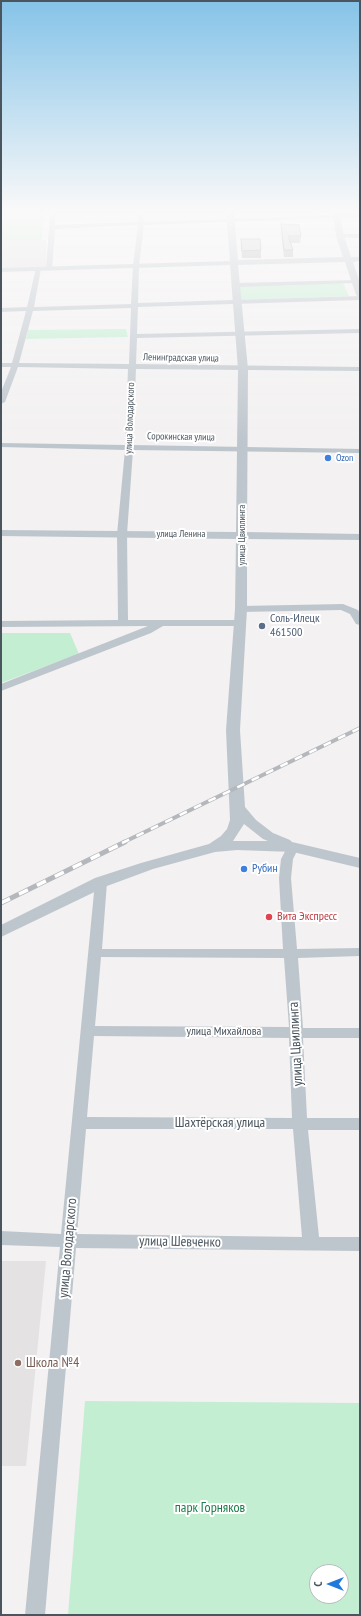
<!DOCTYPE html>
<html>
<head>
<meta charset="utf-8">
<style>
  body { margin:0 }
  #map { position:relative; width:361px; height:1616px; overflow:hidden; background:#f3f1f1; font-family:"PT Sans Narrow",sans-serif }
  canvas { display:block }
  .frame { position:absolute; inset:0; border:2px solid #4a555e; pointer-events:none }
  .north { position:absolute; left:309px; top:1564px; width:40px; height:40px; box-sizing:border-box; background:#fff; border:1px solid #b7bbbf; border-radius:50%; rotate:270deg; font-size:11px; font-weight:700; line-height:16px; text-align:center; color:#4a555e }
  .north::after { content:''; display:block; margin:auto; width:14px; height:18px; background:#2279dc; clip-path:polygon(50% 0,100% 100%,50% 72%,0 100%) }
</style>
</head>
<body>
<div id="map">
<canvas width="361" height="1616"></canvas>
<div class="frame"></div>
<div class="north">С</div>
</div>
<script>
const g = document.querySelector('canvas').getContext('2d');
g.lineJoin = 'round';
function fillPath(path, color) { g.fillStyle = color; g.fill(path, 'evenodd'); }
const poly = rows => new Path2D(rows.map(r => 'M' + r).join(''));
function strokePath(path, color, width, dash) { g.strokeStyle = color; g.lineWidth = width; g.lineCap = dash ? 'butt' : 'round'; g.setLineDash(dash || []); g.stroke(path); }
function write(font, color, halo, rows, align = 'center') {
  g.font = font + ' "PT Sans Narrow",sans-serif'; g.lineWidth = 4; g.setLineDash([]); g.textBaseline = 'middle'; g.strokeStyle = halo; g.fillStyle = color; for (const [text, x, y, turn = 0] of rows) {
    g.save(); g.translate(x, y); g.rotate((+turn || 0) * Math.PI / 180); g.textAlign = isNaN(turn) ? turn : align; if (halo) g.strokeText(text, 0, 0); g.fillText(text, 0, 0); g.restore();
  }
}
const education = poly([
  [1,240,46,240,46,268,1,269],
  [1,1261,46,1261,26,1466,1,1466]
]);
const green = poly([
  [1,213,44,213,42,240,1,240],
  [343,283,349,296,240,300,239,286],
  [126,329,128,337,26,339,28,330],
  [1,633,70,633,79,654,1,683],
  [85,1401,360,1403,360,1615,68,1615],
  [317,1572,341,1572,341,1596,317,1596]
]);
const minor = poly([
  [50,213,56,213,55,225,138,222,137,213,143,213,144,222,340,215,340,217,338,218,144,225,139,266,138,303,360,296,360,300,138,307,137,334,360,329,360,333,137,338,136,364,360,367,360,371,136,369,133,445,360,449,360,453,133,450,127,534,128,620,240,620,245,623,240,626,163,626,151,633,1,691,1,684,148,626,1,627,1,621,118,620,117,534,125,450,1,447,1,443,125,445,128,369,18,367,5,402,1,404,1,392,11,367,1,367,1,363,12,363,26,311,1,312,1,308,27,307,36,268,41,269,34,307,131,304,133,266,138,225,55,229,52,269,49,271,46,269,50,213],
  [131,308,129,364,19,363,33,311,131,308],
  [340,234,360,234,360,238,338,237,337,236,340,234],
  [358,280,359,281,356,283,235,287,232,285,235,283,358,280],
  [343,604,358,610,360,614,360,625,356,624,350,614,341,610,241,612,236,609,241,606,343,604],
  [293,843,299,847,293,859,291,878,297,949,360,948,360,956,298,958,303,1028,360,1028,360,1038,303,1038,307,1118,360,1118,360,1130,308,1130,319,1237,360,1237,360,1251,76,1248,45,1615,25,1615,60,1247,1,1245,1,1231,61,1234,95,882,96,879,101,878,106,879,107,882,102,949,283,949,279,878,281,859,289,844,293,843],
  [101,957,284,958,289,1027,95,1026,101,957],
  [94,1036,289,1038,292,1118,87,1117,94,1036],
  [86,1129,293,1129,302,1237,77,1234,86,1129]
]);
const tertiary = poly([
  [226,213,234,213,238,260,343,257,336,236,333,213,360,213,360,217,341,218,344,236,351,257,360,257,360,261,353,262,360,283,360,298,356,295,345,262,238,265,248,369,247,532,360,534,360,540,247,539,247,609,240,730,245,807,256,820,273,833,290,840,292,842,360,858,360,868,293,852,237,850,215,852,153,869,107,886,1,937,1,925,95,878,141,863,209,844,221,836,227,829,230,820,226,730,235,609,236,539,1,536,1,530,236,532,238,369,230,265,1,272,1,268,230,261,226,213],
  [244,824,263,839,268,841,233,841,244,824]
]);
const railFar1 = poly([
  [122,843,360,728]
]);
const rail = poly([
  [1,903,125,842]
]);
const wall = poly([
  [281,224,301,236,300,243,291,243,293,250,293,257,284,257,281,232],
  [241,239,261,250,261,258,242,258,241,246]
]);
const building = poly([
  [281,224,299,225,301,236,288,236,293,250,284,250,281,224],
  [241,239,260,239,261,250,242,251,241,239]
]);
const markers = [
  [328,458,4,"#3f7fe0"],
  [262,626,4,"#5c6f8a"],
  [244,869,4,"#3f7fe0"],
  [269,917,4,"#e0444e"],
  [18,1363,4,"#8d6e63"]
];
const farStreetnames = [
  ["Ленинградская улица",181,358,1],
  ["улица Володарского",130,418,-88],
  ["Сорокинская улица",181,437,1],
  ["улица Ленина",181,534],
  ["улица Цвиллинга",242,535,-90]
];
const farShopnames = [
  ["Ozon",336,458]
];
const serviceNames = [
  ["Соль-Илецк",270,619],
  ["461500",270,633]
];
const shopNames = [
  ["Рубин",252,869]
];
const healthNames = [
  ["Вита Экспресс",277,917]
];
const streetNames = [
  ["улица Михайлова",224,1032]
];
const nearStreetnames = [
  ["улица Цвиллинга",296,1044,-93],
  ["Шахтёрская улица",220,1123],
  ["улица Шевченко",180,1242,1],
  ["улица Володарского",68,1248,-85]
];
const nearEducationnames = [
  ["Школа №4",26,1363]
];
const nearParknames = [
  ["парк Горняков",210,1508]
];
fillPath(education, '#e4e2e3');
fillPath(green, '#c3eed2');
fillPath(minor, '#bec6cd');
fillPath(tertiary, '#bec6cd');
strokePath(railFar1, '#b4b7bb', 4);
strokePath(rail, '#b4b7bb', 5);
strokePath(railFar1, '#fff', 2.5, [8]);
strokePath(rail, '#fff', 3.5, [10]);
fillPath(wall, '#afb1b5');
fillPath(building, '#cbced3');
strokePath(building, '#8e9094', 1);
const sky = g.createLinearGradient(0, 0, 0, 440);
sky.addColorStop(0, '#85c3e8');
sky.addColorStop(0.48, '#faf9f9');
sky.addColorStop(1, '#faf9f900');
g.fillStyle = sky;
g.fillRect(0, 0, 361, 440);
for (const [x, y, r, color] of markers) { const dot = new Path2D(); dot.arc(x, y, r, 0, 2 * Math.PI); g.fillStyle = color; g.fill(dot); strokePath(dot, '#fff', 1.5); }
write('10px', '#4a555e', '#fff', farStreetnames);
write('10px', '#366cbe', '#fff', farShopnames, 'left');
write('12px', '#4e5e75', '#fff', serviceNames, 'left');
write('12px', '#366cbe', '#fff', shopNames, 'left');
write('12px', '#be3a42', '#fff', healthNames, 'left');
write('12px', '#4a555e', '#fff', streetNames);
write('14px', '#4a555e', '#fff', nearStreetnames);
write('14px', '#785e54', '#fff', nearEducationnames, 'left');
write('14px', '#1c7d4a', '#fff', nearParknames);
</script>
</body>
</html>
